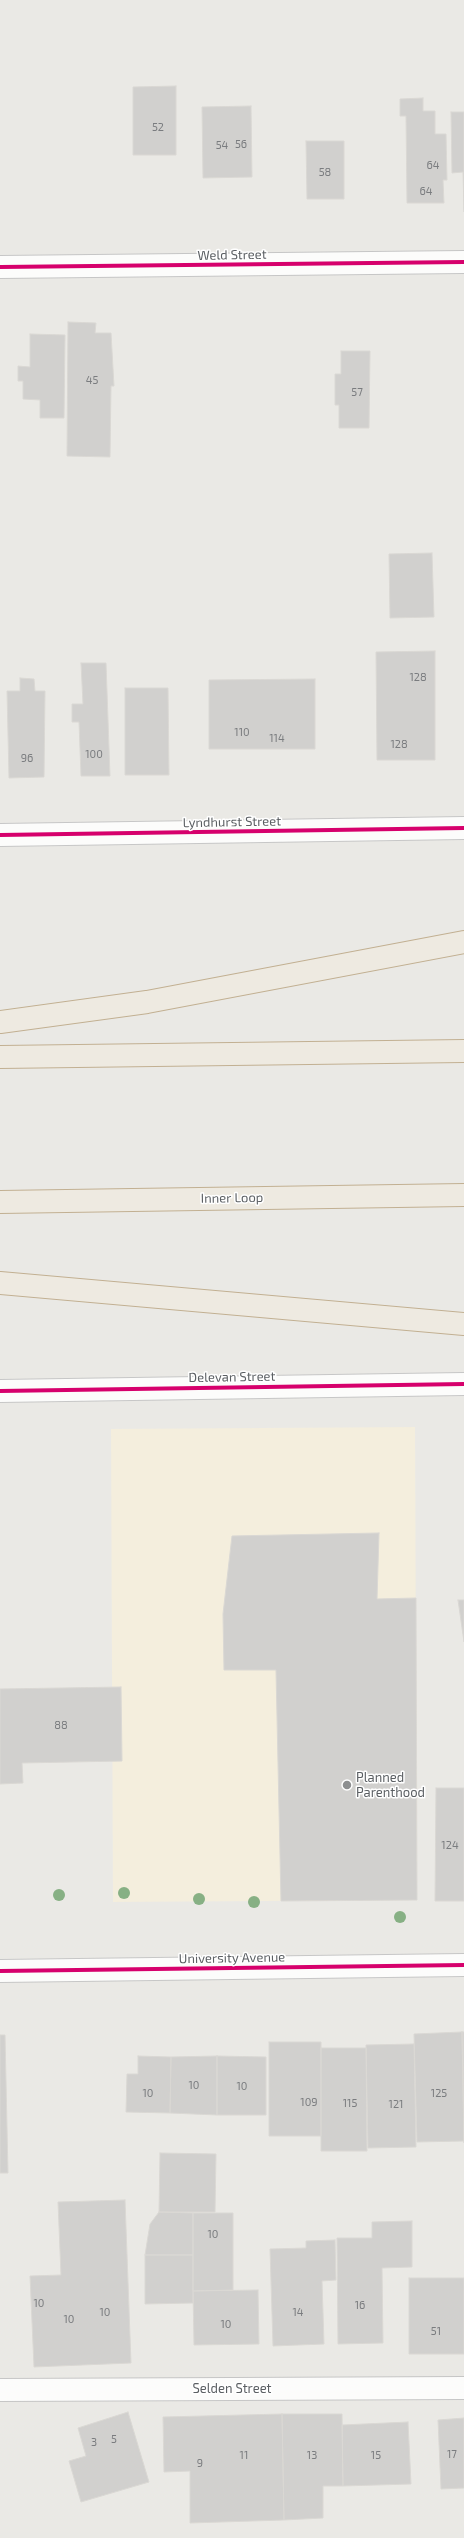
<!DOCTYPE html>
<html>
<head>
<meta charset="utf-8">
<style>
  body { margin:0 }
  canvas { display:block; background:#eae9e5 }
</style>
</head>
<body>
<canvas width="464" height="2538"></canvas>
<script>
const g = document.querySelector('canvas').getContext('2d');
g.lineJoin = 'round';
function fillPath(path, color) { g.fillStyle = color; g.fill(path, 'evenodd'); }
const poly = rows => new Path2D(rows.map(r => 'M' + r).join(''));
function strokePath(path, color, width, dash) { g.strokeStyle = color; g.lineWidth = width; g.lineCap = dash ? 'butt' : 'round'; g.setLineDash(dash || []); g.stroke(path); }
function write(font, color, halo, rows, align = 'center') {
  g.font = font + ' "Exo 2",sans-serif'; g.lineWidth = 3; g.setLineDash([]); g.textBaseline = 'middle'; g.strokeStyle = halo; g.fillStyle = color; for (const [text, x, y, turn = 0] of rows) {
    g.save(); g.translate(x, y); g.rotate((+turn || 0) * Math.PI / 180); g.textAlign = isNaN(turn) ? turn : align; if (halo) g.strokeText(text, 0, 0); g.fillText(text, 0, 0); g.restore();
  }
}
const commercial = poly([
  [415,1427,417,1900,113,1902,111,1429]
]);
const building = poly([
  [176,86,176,155,133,155,133,87,176,86],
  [423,98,423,111,435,111,435,134,446,134,447,180,443,180,444,203,407,203,406,116,400,116,400,99,423,98],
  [251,106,252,177,203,178,202,107,251,106],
  [451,112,464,112,464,212,463,172,452,173,451,112],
  [306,141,344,141,344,199,307,199,306,141],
  [68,322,96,323,95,333,111,333,114,386,111,386,110,457,67,456,68,322],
  [30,334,65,335,64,418,40,418,40,400,23,399,23,381,18,381,18,366,30,367,30,334],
  [341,351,370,351,369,428,339,428,339,405,335,405,335,374,341,374,341,351],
  [432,553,434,617,390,618,389,554,432,553],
  [435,651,435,760,377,760,376,652,435,651],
  [81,663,106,663,110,776,81,776,79,722,72,722,72,704,83,704,81,663],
  [20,678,34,679,35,691,45,691,44,777,9,778,7,691,20,691,20,678],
  [315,679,315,749,209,749,209,680,315,679],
  [125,688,168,688,169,775,125,775,125,688],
  [379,1533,377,1599,416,1598,417,1900,281,1901,276,1670,224,1670,223,1614,232,1536,379,1533],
  [458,1600,464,1600,464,1642,458,1600],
  [121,1687,122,1761,22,1763,23,1783,0,1784,0,1689,121,1687],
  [436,1788,464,1788,464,1901,435,1901,436,1788],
  [462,2032,464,2032,464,2143,464,2141,462,2032],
  [462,2032,464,2141,417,2142,414,2034,462,2032],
  [0,2035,5,2035,8,2173,0,2173,0,2035],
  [269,2042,321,2042,321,2136,269,2136,269,2042],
  [414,2044,416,2147,368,2148,366,2045,414,2044],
  [321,2048,366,2048,367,2151,321,2151,321,2048],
  [138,2056,171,2057,170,2113,126,2112,127,2074,138,2074,138,2056],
  [217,2056,217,2115,170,2113,171,2057,217,2056],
  [217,2056,266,2057,266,2115,217,2115,217,2056],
  [160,2153,216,2154,215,2212,159,2212,160,2153],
  [125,2200,131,2363,34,2367,30,2276,61,2275,58,2202,125,2200],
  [159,2212,193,2213,193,2255,145,2255,150,2224,159,2212],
  [193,2213,233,2213,233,2290,193,2291,193,2213],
  [412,2221,412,2267,382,2268,383,2343,338,2344,337,2238,372,2238,372,2222,412,2221],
  [335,2240,336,2280,322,2281,324,2344,273,2346,270,2249,306,2248,306,2241,335,2240],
  [145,2255,193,2255,193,2303,145,2304,145,2255],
  [409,2278,464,2278,464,2354,409,2354,409,2278],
  [258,2290,259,2344,194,2345,193,2291,258,2290],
  [128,2412,149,2482,81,2502,69,2461,86,2456,78,2428,128,2412],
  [282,2414,342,2414,343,2486,323,2486,323,2518,284,2520,282,2414],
  [282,2414,284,2520,190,2523,190,2471,164,2472,163,2417,282,2414],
  [464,2418,464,2488,441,2489,438,2420,464,2418],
  [408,2422,411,2484,343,2486,342,2425,408,2422]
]);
const street = poly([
  [0,267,464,262],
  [0,2390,464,2388]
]);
const secondary = poly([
  [0,835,464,828],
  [0,1391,464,1384],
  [0,1971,464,1965]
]);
const highway = poly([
  [0,1022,147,1002,464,942],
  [0,1057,464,1051],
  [0,1202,464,1195],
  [0,1283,464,1324]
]);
const cycleway = poly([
  [0,267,464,262],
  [0,835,464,828],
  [0,1391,464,1384],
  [0,1971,464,1965]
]);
const trees = [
  [124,1893],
  [59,1895],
  [199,1899],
  [254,1902],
  [400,1917]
];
const markers = [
  [347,1785,5,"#8d8f90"]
];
const numberNames = [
  ["52",158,127],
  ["56",241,144],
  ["54",222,145],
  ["64",433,165],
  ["58",325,172],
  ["64",426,191],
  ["45",92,380],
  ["57",357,392],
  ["128",418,677],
  ["110",242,732],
  ["114",277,738],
  ["128",399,744],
  ["100",94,754],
  ["96",27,758],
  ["88",61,1725],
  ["124",450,1845],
  ["10",194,2085],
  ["10",242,2086],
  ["10",148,2093],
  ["125",439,2093],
  ["109",309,2102],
  ["115",350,2103],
  ["121",396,2104],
  ["10",213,2234],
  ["10",39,2303],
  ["16",360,2305],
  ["10",105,2312],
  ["14",298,2312],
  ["10",69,2319],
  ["10",226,2324],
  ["51",436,2331],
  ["5",114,2439],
  ["3",94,2442],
  ["17",452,2454],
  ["11",244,2455],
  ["13",312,2455],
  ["15",376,2455],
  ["9",200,2463]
];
const streetNames = [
  ["Weld Street",232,255,-1],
  ["Lyndhurst Street",232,822,-1],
  ["Inner Loop",232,1198,-1],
  ["Delevan Street",232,1377,-1],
  ["University Avenue",232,1958,-1],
  ["Selden Street",232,2389]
];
const poiNames = [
  ["Planned",356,1778],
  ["Parenthood",356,1793]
];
fillPath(commercial, '#f4eedd');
fillPath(building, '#d1d0ce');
strokePath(building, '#dad8d4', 1);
strokePath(street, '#c6c6c6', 24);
strokePath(secondary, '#c7c7c7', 24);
strokePath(highway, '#c2b092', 24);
strokePath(street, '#fcfcfb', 22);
strokePath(secondary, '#fcfcfb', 22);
strokePath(highway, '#eeeae1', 22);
strokePath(cycleway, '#d6006c', 4);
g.fillStyle = '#87b084';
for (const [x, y] of trees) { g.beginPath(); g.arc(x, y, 6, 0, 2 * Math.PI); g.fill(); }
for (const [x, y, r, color] of markers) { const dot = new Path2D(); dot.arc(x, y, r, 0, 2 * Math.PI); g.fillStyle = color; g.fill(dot); strokePath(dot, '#fff', 1.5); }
write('11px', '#7a7c7f', null, numberNames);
write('13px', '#5b5f63', '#fff', streetNames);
write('13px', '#5b5f63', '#fff', poiNames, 'left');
</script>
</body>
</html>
